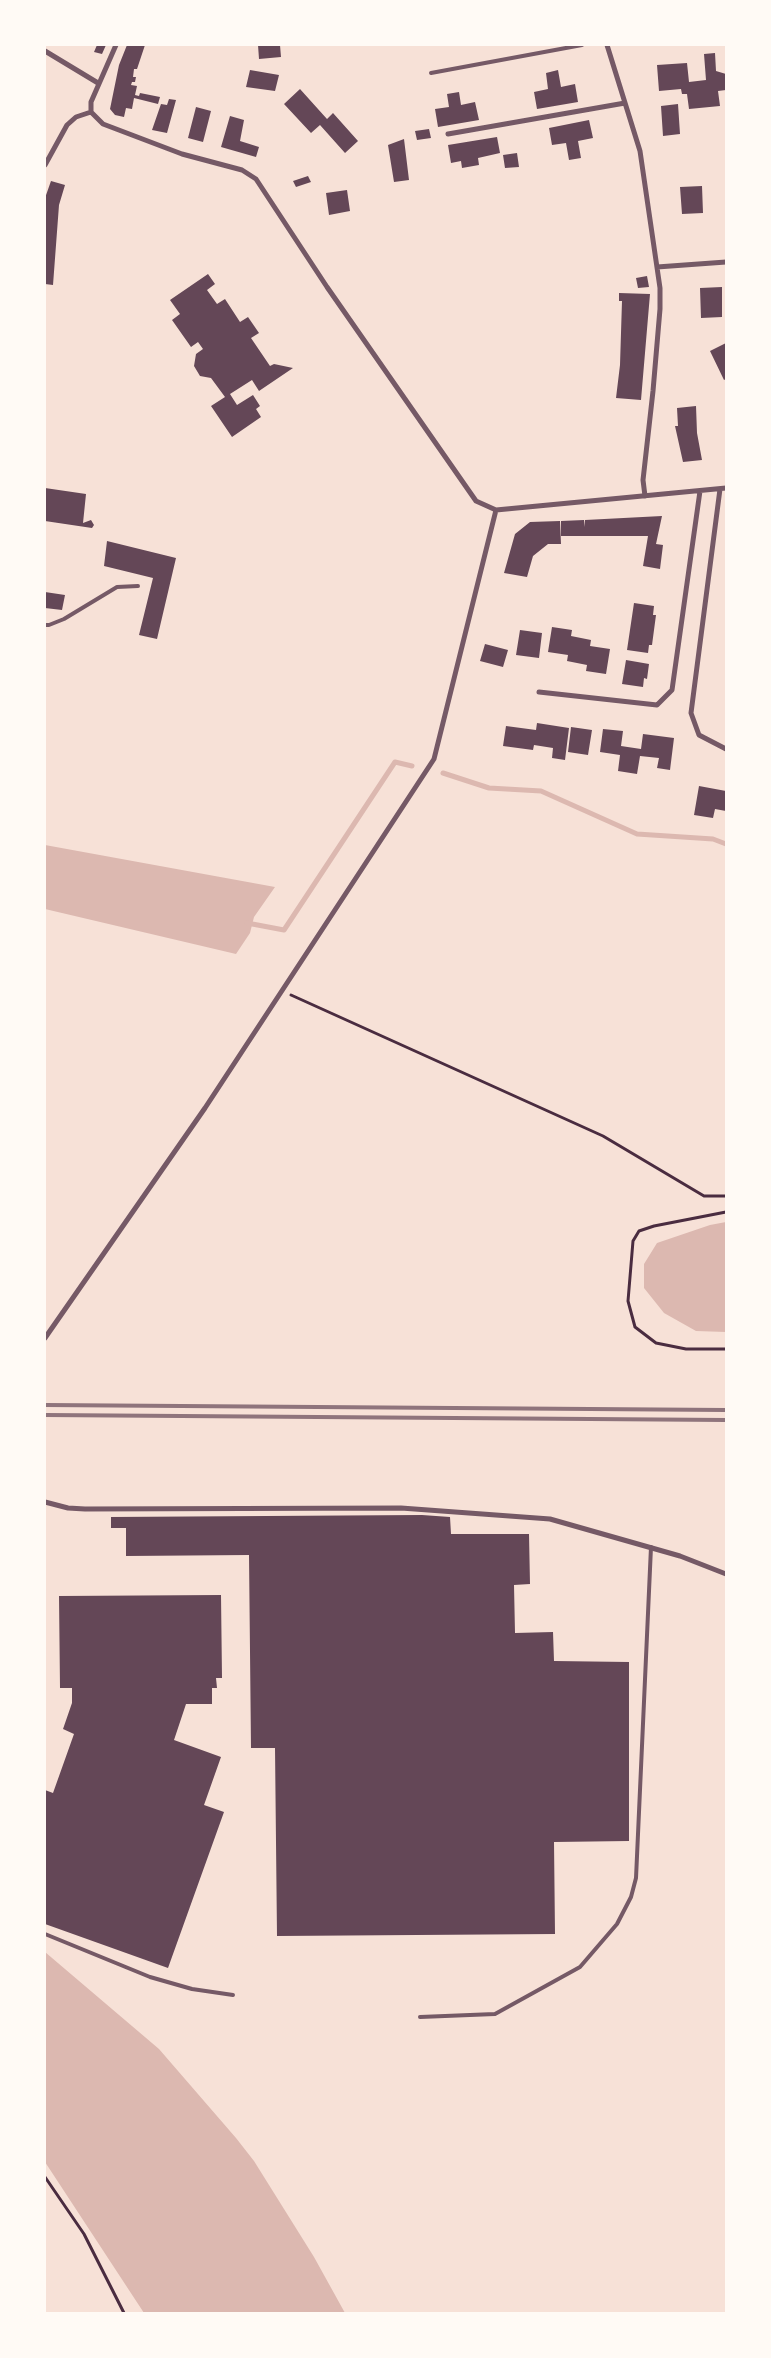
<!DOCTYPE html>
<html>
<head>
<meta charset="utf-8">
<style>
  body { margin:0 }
  #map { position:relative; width:771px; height:2358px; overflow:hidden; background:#f7e1d7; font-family:"Golos Text",sans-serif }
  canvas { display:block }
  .frame { position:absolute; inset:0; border:46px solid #fffaf5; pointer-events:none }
</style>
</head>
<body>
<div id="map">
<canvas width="771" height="2358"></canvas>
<div class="frame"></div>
</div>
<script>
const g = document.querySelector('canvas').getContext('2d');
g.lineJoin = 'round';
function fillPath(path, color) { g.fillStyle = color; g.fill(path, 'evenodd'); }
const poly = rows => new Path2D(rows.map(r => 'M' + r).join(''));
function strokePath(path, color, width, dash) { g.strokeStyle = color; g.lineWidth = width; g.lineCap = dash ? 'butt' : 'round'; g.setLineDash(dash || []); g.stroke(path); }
const water = poly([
  [45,845,275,887,254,917,250,933,236,954,45,909],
  [726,1222,726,1332,696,1331,664,1313,644,1288,644,1264,657,1243,710,1225],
  [45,1952,159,2049,236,2138,254,2161,314,2257,345,2313,144,2313,45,2162]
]);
const stream = poly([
  [443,773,489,788,541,791,637,834,713,839,726,844],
  [247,923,284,930,395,762,412,766]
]);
const building = poly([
  [97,45,106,45,102,54,94,52],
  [127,45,145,45,137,69,134,69,133,77,136,77,135,82,132,82,131,85,137,86,135,95,139,96,140,93,160,97,158,104,134,98,132,109,126,108,124,117,115,115,110,109,119,65],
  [258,45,280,45,281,57,259,59],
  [715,53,716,71,726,74,726,90,718,91,720,106,689,109,687,94,682,94,681,89,659,91,657,65,687,63,689,82,706,80,704,54],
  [250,70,279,75,275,91,246,87],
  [558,70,561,87,575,84,578,102,537,109,534,92,548,89,546,73],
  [300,89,327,119,333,113,358,141,345,153,320,125,311,133,284,104],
  [459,92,461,105,475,102,479,120,438,127,435,109,449,107,447,94],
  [169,99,176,100,167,133,152,130,161,104,167,105],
  [678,104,680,134,663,136,661,106],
  [196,107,211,111,203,142,188,138],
  [230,116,244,120,240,141,259,147,256,157,221,147],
  [589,120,593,138,578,141,581,158,569,160,566,143,552,145,549,128],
  [429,129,431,138,417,140,415,131],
  [497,137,500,153,478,158,479,165,462,168,461,161,451,163,448,145],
  [404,139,409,180,394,182,388,145],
  [517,153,519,167,505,168,503,155],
  [308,176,311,182,296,187,293,181],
  [51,181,65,185,59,205,53,285,45,284,45,198],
  [702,186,703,213,682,214,680,187],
  [347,190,350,211,329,215,326,193],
  [208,274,215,284,207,290,217,304,225,299,240,322,248,317,259,333,251,338,270,366,274,364,293,368,259,391,252,380,230,394,237,405,253,395,260,406,256,409,261,417,232,437,211,406,225,397,211,378,200,376,194,366,196,354,203,349,198,342,191,347,172,320,180,314,170,300],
  [647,276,649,287,638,288,636,278],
  [722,287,722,317,701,318,700,288],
  [619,293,650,294,641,400,616,398,620,365,622,301,619,301],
  [726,343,726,379,724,380,710,351],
  [696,406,697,433,702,460,683,462,675,426,678,426,677,408],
  [45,488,86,494,83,523,91,520,94,525,92,528,45,521],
  [662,516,656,544,663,545,660,569,643,566,648,536,561,536,561,521,584,520,585,527,585,520],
  [560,521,561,544,548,544,533,556,527,577,504,573,515,534,530,522],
  [107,541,176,558,157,639,139,635,153,578,104,566],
  [45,592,65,595,62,610,45,608],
  [634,603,654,606,653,615,656,615,652,645,649,645,648,653,627,650],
  [552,627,572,630,571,636,591,640,590,646,610,649,606,674,586,671,587,665,567,661,568,655,548,652],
  [520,630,542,633,539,658,516,655],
  [485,644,508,650,503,667,480,661],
  [626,660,649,664,647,679,644,678,643,687,622,684],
  [537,723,569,728,565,760,552,758,553,748,534,745,533,750,503,746,506,726,536,730],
  [571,727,592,730,588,755,568,752],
  [603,729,623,731,621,746,641,749,643,734,674,738,670,770,657,768,659,758,640,756,637,774,618,771,620,755,600,752],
  [699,786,726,791,726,811,715,809,713,818,694,815],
  [422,1515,450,1517,451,1534,529,1534,530,1584,514,1585,515,1633,553,1632,554,1661,629,1662,629,1841,554,1842,555,1934,277,1936,275,1748,251,1748,249,1555,126,1556,126,1528,111,1528,111,1517],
  [221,1595,222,1678,216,1678,217,1688,212,1688,212,1704,186,1704,174,1740,221,1757,204,1805,224,1812,168,1968,45,1924,45,1790,53,1793,74,1734,63,1729,72,1703,72,1688,60,1688,59,1596]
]);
const path = poly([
  [291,995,603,1136,704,1196,726,1196],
  [726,1212,654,1226,639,1231,633,1241,628,1301,635,1327,656,1343,686,1349,726,1349],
  [45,2177,84,2234,124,2313]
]);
const service = poly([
  [431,73,582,45],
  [45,625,49,625,64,619,117,587,138,586],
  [45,1934,150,1977,192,1989,233,1995],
  [420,2017,495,2014,580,1967,617,1924,631,1897,636,1878,651,1547]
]);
const minor = poly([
  [607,45,640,151,660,288,660,309,653,391,643,480,645,496],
  [45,51,98,83],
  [91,112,103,124,182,154,242,170,256,179,327,287,476,501,496,510],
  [91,112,91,102,116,45],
  [448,134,625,103],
  [45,165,67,125,76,117,91,112],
  [657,267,726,262],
  [720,489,691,713,699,735,726,749],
  [496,510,726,488],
  [539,692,657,705,672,690,700,491],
  [45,1338,205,1108,434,759,496,510],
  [45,1502,68,1508,85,1509,401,1508,550,1519,680,1556,726,1574]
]);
const rail = poly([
  [45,1405,726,1410],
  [45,1415,726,1420]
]);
fillPath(water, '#dcb8b0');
strokePath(stream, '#dcb8b0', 5);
fillPath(building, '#644757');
strokePath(path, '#4a2c40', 3);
strokePath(service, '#755966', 4);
strokePath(minor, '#755966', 5);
strokePath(rail, '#8f747c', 4);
</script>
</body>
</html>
